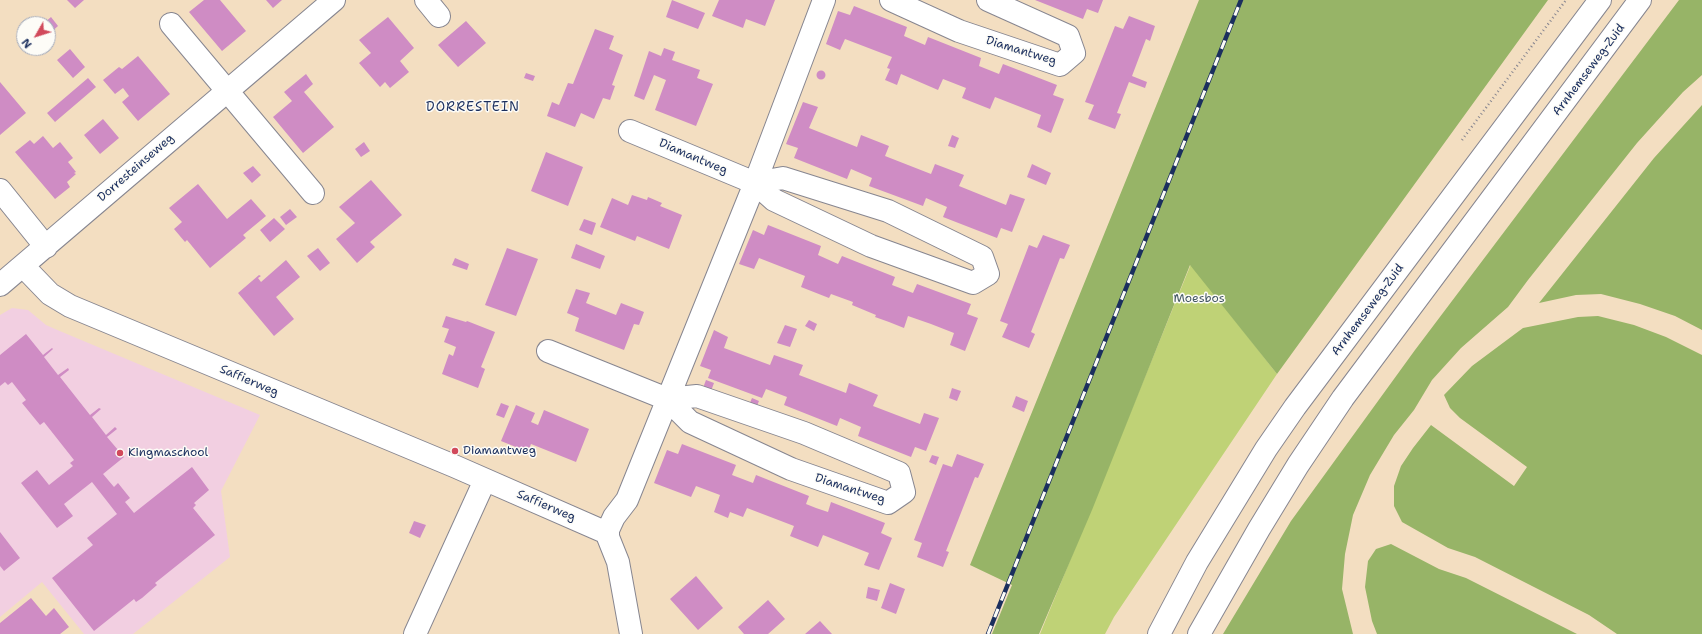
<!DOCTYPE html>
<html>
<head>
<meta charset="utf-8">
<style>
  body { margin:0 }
  #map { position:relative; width:1702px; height:634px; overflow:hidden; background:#f3dec1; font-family:"Shantell Sans",sans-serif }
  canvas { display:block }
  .north { position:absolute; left:16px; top:16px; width:40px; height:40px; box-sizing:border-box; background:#fdfcf7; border:1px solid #a3aaba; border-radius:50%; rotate:231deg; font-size:11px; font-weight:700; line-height:16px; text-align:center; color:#1b2f5e }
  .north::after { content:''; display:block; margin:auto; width:14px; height:18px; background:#d1495b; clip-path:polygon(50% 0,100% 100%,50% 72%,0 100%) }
</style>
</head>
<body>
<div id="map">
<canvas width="1702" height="634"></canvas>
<div class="north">N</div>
</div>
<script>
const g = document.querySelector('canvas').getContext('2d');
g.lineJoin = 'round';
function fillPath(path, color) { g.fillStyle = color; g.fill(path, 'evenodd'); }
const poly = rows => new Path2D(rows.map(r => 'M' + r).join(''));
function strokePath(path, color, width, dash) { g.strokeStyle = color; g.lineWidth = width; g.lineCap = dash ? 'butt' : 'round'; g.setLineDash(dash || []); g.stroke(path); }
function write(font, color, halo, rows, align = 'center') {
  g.font = font + ' "Shantell Sans",sans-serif'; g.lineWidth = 3; g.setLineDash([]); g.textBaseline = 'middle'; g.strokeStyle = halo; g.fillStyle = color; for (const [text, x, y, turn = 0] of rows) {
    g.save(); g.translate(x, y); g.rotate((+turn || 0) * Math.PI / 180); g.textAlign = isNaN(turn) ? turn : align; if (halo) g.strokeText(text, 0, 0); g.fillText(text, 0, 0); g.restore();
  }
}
const built = poly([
  [12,308,28,310,46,325,55,329,260,415,221,491,230,557,133,634,84,634,42,582,0,617,0,315]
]);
const green = poly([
  [1191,264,1277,374,1114,617,1105,634,1040,634]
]);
const forest = poly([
  [1199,0,1548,0,1277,374,1190,265,1092,510,1039,634,992,634,1012,585,970,565],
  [1679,0,1702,0,1702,75,1683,92,1637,143,1528,280,1508,307,1461,348,1432,380,1414,410,1394,435,1370,475,1353,515,1345,554,1342,589,1353,634,1223,634,1291,521,1415,350],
  [1702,105,1702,330,1675,316,1640,304,1601,294,1576,295,1539,303,1654,158],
  [1598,316,1634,325,1666,337,1702,355,1702,634,1617,634,1589,615,1475,557,1448,548,1402,522,1394,506,1394,486,1401,466,1413,448,1431,425,1514,486,1527,467,1460,418,1450,408,1444,395,1472,366,1523,328,1578,317],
  [1391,544,1439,569,1466,578,1577,634,1377,634,1372,621,1365,587,1368,561,1376,549]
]);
const building = poly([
  [67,0,84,0,75,8],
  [204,0,220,0,246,31,222,51,189,12],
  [266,0,282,0,273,8],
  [672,0,705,13,698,29,666,17],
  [719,0,775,0,765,26,746,19,743,28,712,16],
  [1035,0,1103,0,1098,13,1087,9,1083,19],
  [854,6,907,27,904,36,925,45,928,37,981,58,979,66,999,74,1003,64,1057,85,1053,95,1064,99,1051,133,1037,127,1041,115,995,97,990,109,962,98,966,88,943,79,938,90,901,74,897,85,885,80,890,69,887,68,892,57,845,39,840,50,826,44,838,11,850,15],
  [1129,16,1155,26,1150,41,1146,39,1132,76,1147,82,1145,88,1129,82,1117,113,1121,114,1115,129,1088,119,1094,105,1085,102,1115,26,1123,29],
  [51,17,58,26,48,35,48,24,43,24],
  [388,17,414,48,400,61,409,72,390,88,385,82,380,87,359,63,371,53,359,40],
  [466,21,486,43,458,67,438,45],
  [595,29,614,36,609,49,623,55,612,85,615,86,610,100,603,98,594,119,581,113,575,127,547,116,552,102,559,105,568,83,573,84],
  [664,48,675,52,672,60,700,70,697,78,713,84,696,126,655,110,666,80,654,75,644,100,634,96,649,51,661,56],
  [70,49,85,67,73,78,57,60],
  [138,56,170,94,138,121,122,102,129,96,123,88,115,94,103,80,119,67,122,69],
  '816.5 75a4.5 4.5 0 1 1 9 0a4.5 4.5 0 1 1-9 0Z',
  [526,73,535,76,533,81,524,78],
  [306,74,313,84,304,92,334,127,303,153,273,117,292,101,284,92],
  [88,78,96,87,55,122,47,113],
  [0,82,26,113,0,135],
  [803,102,818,107,809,128,857,147,861,135,889,146,885,156,931,174,935,164,964,175,959,186,1006,205,1010,194,1025,199,1012,232,1001,228,997,238,943,217,947,207,926,198,923,206,869,186,872,178,851,169,847,179,794,158,798,148,786,144],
  [103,119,119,138,100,154,84,135],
  [952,135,959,138,955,148,948,146],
  [43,136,53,148,60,142,73,158,68,162,76,172,74,173,76,174,67,182,70,187,55,199,15,152,30,140,34,144],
  [364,142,370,151,361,157,355,149],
  [546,152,583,167,568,206,531,191],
  [1032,164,1051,173,1046,185,1027,177],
  [253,166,261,175,252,183,243,173],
  [371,180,402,215,370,242,375,247,357,263,336,239,355,223,339,207],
  [198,184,227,219,251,199,266,216,243,235,246,238,210,268,187,240,185,242,174,229,182,222,169,208],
  [632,195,647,200,648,197,662,203,660,206,682,215,669,249,637,236,635,241,600,227,612,198,628,205],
  [290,209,297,217,286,225,280,217],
  [274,218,285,229,270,242,260,230],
  [584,219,596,223,592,235,579,230],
  [768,225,821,246,818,255,838,264,842,256,895,277,892,285,913,293,917,284,971,304,967,314,978,318,965,351,950,345,954,333,931,324,908,316,904,328,889,322,875,317,876,315,852,305,853,302,831,294,829,298,801,287,805,276,759,258,754,269,739,264,753,230,764,235],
  [1043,235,1070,245,1064,259,1060,258,1045,296,1031,332,1035,334,1029,348,1002,337,1008,324,1000,321,1029,245,1037,248],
  [576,244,605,256,600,269,571,258],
  [318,248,330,263,320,271,307,256],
  [507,248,538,259,516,316,485,305],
  [455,258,469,264,467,270,452,265],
  [286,260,300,277,276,297,294,319,274,336,238,293,259,275,261,276,258,278,261,282],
  [576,289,590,293,586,303,616,315,621,303,644,312,639,325,634,324,624,350,575,331,579,318,567,313],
  [446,316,466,322,467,321,495,332,481,367,485,369,478,388,442,374,449,354,453,356,456,347,444,342,449,329,442,327],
  [809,320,817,324,814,331,805,326],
  [785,325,797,329,790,347,777,343],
  [714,330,728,337,724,348,770,365,774,355,803,365,799,375,846,393,849,383,878,395,873,406,920,424,924,413,939,418,926,451,915,447,911,457,858,436,861,427,840,418,837,426,784,405,787,397,766,389,762,398,708,378,711,370,700,366],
  [26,334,43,355,52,348,53,349,44,357,58,375,68,368,69,370,60,377,90,415,99,408,101,409,92,417,106,435,115,427,117,429,107,437,124,457,103,474,114,487,118,483,130,498,125,502,134,513,192,467,209,490,194,503,196,505,193,508,215,535,155,583,157,585,142,598,136,602,134,599,94,631,52,578,93,545,87,538,117,514,92,482,64,504,73,516,57,528,21,483,37,470,49,485,73,466,70,463,74,460,44,422,40,425,22,403,26,400,12,382,8,385,5,382,0,386,0,355],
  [706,380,714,383,711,391,703,388],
  [952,388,961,391,957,401,949,398],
  [1016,396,1028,401,1024,412,1012,407],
  [752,398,759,401,756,408,749,405],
  [501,403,509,406,504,418,496,415],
  [516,405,535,413,531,422,538,425,544,410,589,429,576,462,531,444,528,452,501,441],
  [682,444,736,465,732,475,753,483,756,475,809,496,806,504,816,508,828,512,831,502,885,523,881,533,892,538,879,570,864,565,869,553,823,535,818,547,790,536,794,526,747,508,743,517,730,512,728,518,714,512,720,495,696,486,691,497,654,483,667,450,678,454],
  [957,454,984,464,978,478,975,477,946,551,949,552,943,567,917,557,922,543,914,540,943,464,952,467],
  [932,455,939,457,936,465,929,462],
  [414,521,426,525,420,538,409,533],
  [0,532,20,558,4,571,0,566],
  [696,576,723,608,698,630,670,599],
  [890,583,905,589,896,614,881,608],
  [868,587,880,590,877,601,866,598],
  [31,598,46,616,54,608,69,627,60,634,0,634,0,623],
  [768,600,785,619,768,634,744,634,738,627],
  [820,621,832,634,805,634]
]);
const path = poly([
  [1462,140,1566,0]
]);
const minor = poly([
  [426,0,439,16],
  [891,0,959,31,1060,65,1074,53,1068,36,988,0],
  [171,24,313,193],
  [630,131,755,183,774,200,871,246,973,283,988,274,982,257,888,211,783,178,755,183],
  [0,190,46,247],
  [23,266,50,294,70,306,454,466,607,533],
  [0,285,334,0],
  [548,351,667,399,690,422,791,469,888,503,904,492,899,473,804,433,697,396,667,399],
  [415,634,485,480],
  [631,634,618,562,608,537,608,530,614,517,627,500,755,183,824,0]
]);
const secondary = poly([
  [1159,634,1197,562,1266,449,1295,407,1600,0],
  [1199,634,1259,529,1298,465,1343,398,1640,0]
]);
const rail = poly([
  [988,634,1241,0]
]);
const markers = [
  [455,451,4,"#d1495b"],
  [120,453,4,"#d1495b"]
];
const streetNames = [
  ["Diamantweg",1021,51,17],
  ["Arnhemseweg-Zuid",1589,70,-53],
  ["Diamantweg",693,157,23],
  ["Dorresteinseweg",136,168,-41],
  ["Arnhemseweg-Zuid",1368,310,-53],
  ["Saffierweg",249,381,23],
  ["Diamantweg",850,489,18],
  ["Saffierweg",546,506,23]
];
const parkNames = [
  ["Moesbos",1199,299]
];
const poiNames = [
  ["Diamantweg",463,451],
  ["Kingmaschool",128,453]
];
const neighbourhoodNames = [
  ["DORRESTEIN",473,108]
];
fillPath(built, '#f2cfe1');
fillPath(green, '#bfd276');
fillPath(forest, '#97b467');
fillPath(building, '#cf8cc4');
strokePath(minor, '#878690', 24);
strokePath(secondary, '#878690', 24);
strokePath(path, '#878690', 2.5, [1, 3]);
strokePath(minor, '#fff', 22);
strokePath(secondary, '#fff', 22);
strokePath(rail, '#1b2f5e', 4.5);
strokePath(rail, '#fdfcf7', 3, [9]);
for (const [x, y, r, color] of markers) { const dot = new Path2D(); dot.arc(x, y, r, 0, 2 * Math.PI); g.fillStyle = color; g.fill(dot); strokePath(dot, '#fdfcf7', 1.5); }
write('12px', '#1b2f5e', '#fdfcf7', streetNames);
write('12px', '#445864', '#fdfcf7', parkNames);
write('12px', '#1b2f5e', '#fdfcf7', poiNames, 'left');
g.letterSpacing = '1px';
write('13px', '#1b2f5e', '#fdfcf7', neighbourhoodNames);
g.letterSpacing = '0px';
</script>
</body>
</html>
